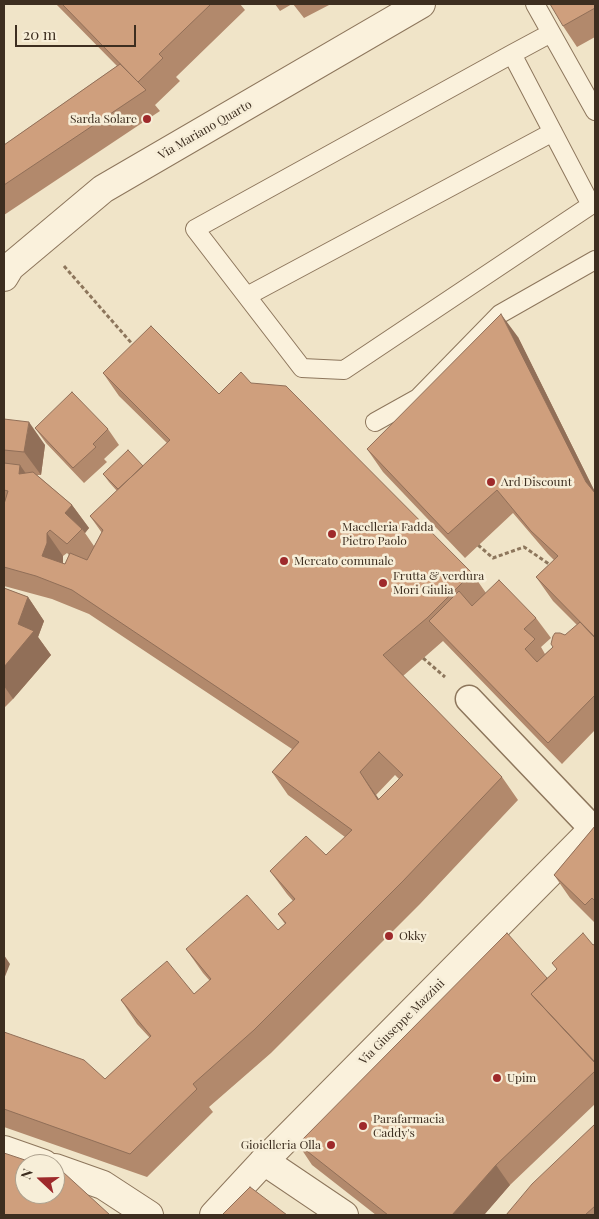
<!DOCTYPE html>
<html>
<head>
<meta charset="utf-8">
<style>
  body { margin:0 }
  #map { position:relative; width:599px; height:1219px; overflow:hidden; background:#f0e4c8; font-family:"Playfair Display",serif }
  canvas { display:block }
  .frame { position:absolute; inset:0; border:5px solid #3d2e20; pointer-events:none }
  .north { position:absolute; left:15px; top:1154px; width:50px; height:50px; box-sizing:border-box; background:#f7eed8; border:1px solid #ada18e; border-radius:50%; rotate:291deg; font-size:14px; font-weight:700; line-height:20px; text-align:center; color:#3d2e20 }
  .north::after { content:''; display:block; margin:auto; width:18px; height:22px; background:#9e2a2b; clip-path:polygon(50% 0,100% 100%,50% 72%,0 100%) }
  .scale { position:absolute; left:15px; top:25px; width:121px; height:22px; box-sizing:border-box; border:2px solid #3d2e20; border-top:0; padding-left:6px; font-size:15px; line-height:18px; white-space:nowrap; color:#3d2e20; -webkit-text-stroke:4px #f7eed8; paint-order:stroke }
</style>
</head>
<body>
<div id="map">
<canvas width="599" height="1219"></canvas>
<div class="frame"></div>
<div class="north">N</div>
<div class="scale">20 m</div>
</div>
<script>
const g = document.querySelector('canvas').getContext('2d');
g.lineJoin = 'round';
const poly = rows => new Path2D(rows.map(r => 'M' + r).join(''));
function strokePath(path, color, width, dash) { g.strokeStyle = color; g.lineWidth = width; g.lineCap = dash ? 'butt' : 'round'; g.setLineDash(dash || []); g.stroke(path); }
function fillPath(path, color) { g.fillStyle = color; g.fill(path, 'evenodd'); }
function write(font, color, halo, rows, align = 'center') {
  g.font = font + ' "Playfair Display",serif'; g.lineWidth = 5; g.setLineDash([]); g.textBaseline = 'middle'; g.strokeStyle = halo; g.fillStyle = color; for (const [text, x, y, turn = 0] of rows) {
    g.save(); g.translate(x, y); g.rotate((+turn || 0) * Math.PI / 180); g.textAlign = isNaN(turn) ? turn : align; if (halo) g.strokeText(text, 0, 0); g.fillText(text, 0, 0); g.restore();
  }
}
const path = poly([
  [64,266,134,346],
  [478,545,493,558,524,547,552,566],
  [423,658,445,677]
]);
const service = poly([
  [535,4,595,111],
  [512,54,591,205,344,370,302,368,195,229,512,54,551,33],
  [247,296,553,132],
  [375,422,418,398,500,314,595,260]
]);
const pedestrian = poly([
  [469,699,593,829]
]);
const minor = poly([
  [4,277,10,267,103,189,421,4],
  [4,1150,44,1164],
  [264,1161,344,1215],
  [55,1168,103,1185,149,1215]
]);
const tertiary = poly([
  [214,1215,264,1161,595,827]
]);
const wall = poly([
  [56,4,240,4,245,10,176,77,180,81,155,105,160,111,4,215,4,145,117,66],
  [275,4,292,4,280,11],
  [293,4,331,4,304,18],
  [595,4,595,37,577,47,563,26],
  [518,337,595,492,595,730,562,764,443,641,403,676,502,777,518,800,420,904,271,1053,209,1107,213,1112,147,1177,4,1127,4,1032,105,1079,150,1038,137,1024,121,1000,194,994,210,981,203,973,186,949,278,930,285,924,278,914,293,901,287,894,270,871,326,855,345,837,288,795,272,772,292,749,89,614,52,599,4,586,4,419,45,445,41,475,37,475,72,505,89,528,85,533,94,546,102,533,90,516,117,491,109,482,103,474,143,466,167,443,119,396,103,373,219,394,251,383,472,573,486,593,536,618,551,638,541,647,545,654,577,625,553,601,536,577,554,560,548,554,513,513,465,558,383,472,367,449],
  [67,553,69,555,65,564,63,564,63,556],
  [395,775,399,779,379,799,376,795],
  [35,428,108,429,119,445,104,459,107,462,84,483,46,443],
  [4,588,28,597,44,621,38,637,51,655,13,699,4,708],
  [595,826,595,923,570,898,554,875],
  [595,944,595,1104,510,1185,484,1215,376,1215,312,1165,298,1144,547,978],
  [595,1124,595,1215,506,1215]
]);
const shadedWall = poly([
  [501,314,518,337,595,492,595,496,586,482],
  [29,422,45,445,41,475,24,452],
  [20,465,36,488,19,474],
  [72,505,89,528,85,533,82,529,65,513],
  [47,533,63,556,63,566,42,556],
  [28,597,44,621,38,637,51,655,13,699,4,686,4,667,18,624],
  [360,772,376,795,394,823,378,800],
  [4,955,10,964,4,979],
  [496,1165,510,1185,484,1215,452,1215]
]);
const building = poly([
  [62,4,211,4,159,54,163,58,138,82,62,4],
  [550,4,595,4,595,8,563,26,550,4],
  [120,64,146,90,4,185,4,145,120,64],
  [501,314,586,482,595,493,595,637,536,577,558,556,531,531,497,490,448,534,367,449,501,314],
  [151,326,219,394,241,372,251,383,286,386,472,573,427,618,383,655,502,777,403,881,254,1030,193,1084,197,1089,130,1154,4,1109,4,1032,84,1060,105,1079,151,1036,121,1000,167,961,194,994,211,979,186,949,247,895,278,930,286,923,278,914,295,899,270,871,306,836,326,855,352,830,272,772,299,742,72,590,36,576,4,567,4,504,8,491,4,490,4,463,20,465,19,474,33,472,72,505,65,513,82,529,67,544,50,530,47,533,47,543,42,556,65,564,70,553,87,560,103,530,90,516,170,440,103,373,151,326],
  [379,752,403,775,378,800,360,772,379,752],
  [72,392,108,429,93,444,96,447,73,468,35,428,72,392],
  [4,419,29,422,24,452,4,450,4,419],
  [128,450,143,466,118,489,103,474,128,450],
  [499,580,536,618,524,629,535,639,525,649,537,662,553,647,551,644,553,636,555,633,560,633,565,635,580,622,595,638,595,695,548,743,429,621,459,591,472,606,499,580],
  [4,588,28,597,18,624,34,631,4,667,4,588],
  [595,826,595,901,592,898,585,905,554,875,595,826],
  [507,933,547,978,531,994,595,1063,595,1071,496,1165,452,1215,388,1215,298,1144,507,933],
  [583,933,593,945,595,944,595,1062,531,994,557,969,552,963,583,933],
  [595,1124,595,1206,585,1215,506,1215,532,1184,595,1124],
  [4,1153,37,1164,25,1164,25,1194,55,1194,55,1170,63,1172,110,1215,4,1215,4,1153],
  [250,1187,287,1215,222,1215,250,1187]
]);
const markers = [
  [147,119,5,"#9e2a2b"],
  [491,482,5,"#9e2a2b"],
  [332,534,5,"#9e2a2b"],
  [284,561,5,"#9e2a2b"],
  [383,583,5,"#9e2a2b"],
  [389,936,5,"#9e2a2b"],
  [497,1078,5,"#9e2a2b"],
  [363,1126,5,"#9e2a2b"],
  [331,1145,5,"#9e2a2b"]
];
const poiNames = [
  ["Sarda Solare",137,119,"right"],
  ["Ard Discount",501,482],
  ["Macelleria Fadda",342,527],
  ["Pietro Paolo",342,541],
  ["Mercato comunale",294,561],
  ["Frutta & verdura",393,576],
  ["Mori Giulia",393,590],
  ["Okky",399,936],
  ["Upim",507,1078],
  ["Parafarmacia",373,1119],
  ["Caddy's",373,1133],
  ["Gioielleria Olla",321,1145,"right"]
];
const streetNames = [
  ["Via Mariano Quarto",205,130,-30],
  ["Via Giuseppe Mazzini",402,1022,-45]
];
strokePath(service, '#8d765c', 20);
strokePath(pedestrian, '#8d765c', 29);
strokePath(minor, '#8d765c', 30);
strokePath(tertiary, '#8d765c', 30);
strokePath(path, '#8d765c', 3, [4, 2.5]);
strokePath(service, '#faf1dc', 18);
strokePath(pedestrian, '#faf1dc', 26);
strokePath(minor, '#faf1dc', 28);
strokePath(tertiary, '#faf1dc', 28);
fillPath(wall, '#b2896c');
fillPath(shadedWall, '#916f58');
fillPath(building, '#cf9f7d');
strokePath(building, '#916f58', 1);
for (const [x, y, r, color] of markers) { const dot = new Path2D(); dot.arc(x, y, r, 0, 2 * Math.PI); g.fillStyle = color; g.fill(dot); strokePath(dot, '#f7eed8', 2); }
write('12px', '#3d2e20', '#f7eed8', poiNames, 'left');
write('12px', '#3d2e20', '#f7eed8', streetNames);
</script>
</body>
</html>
